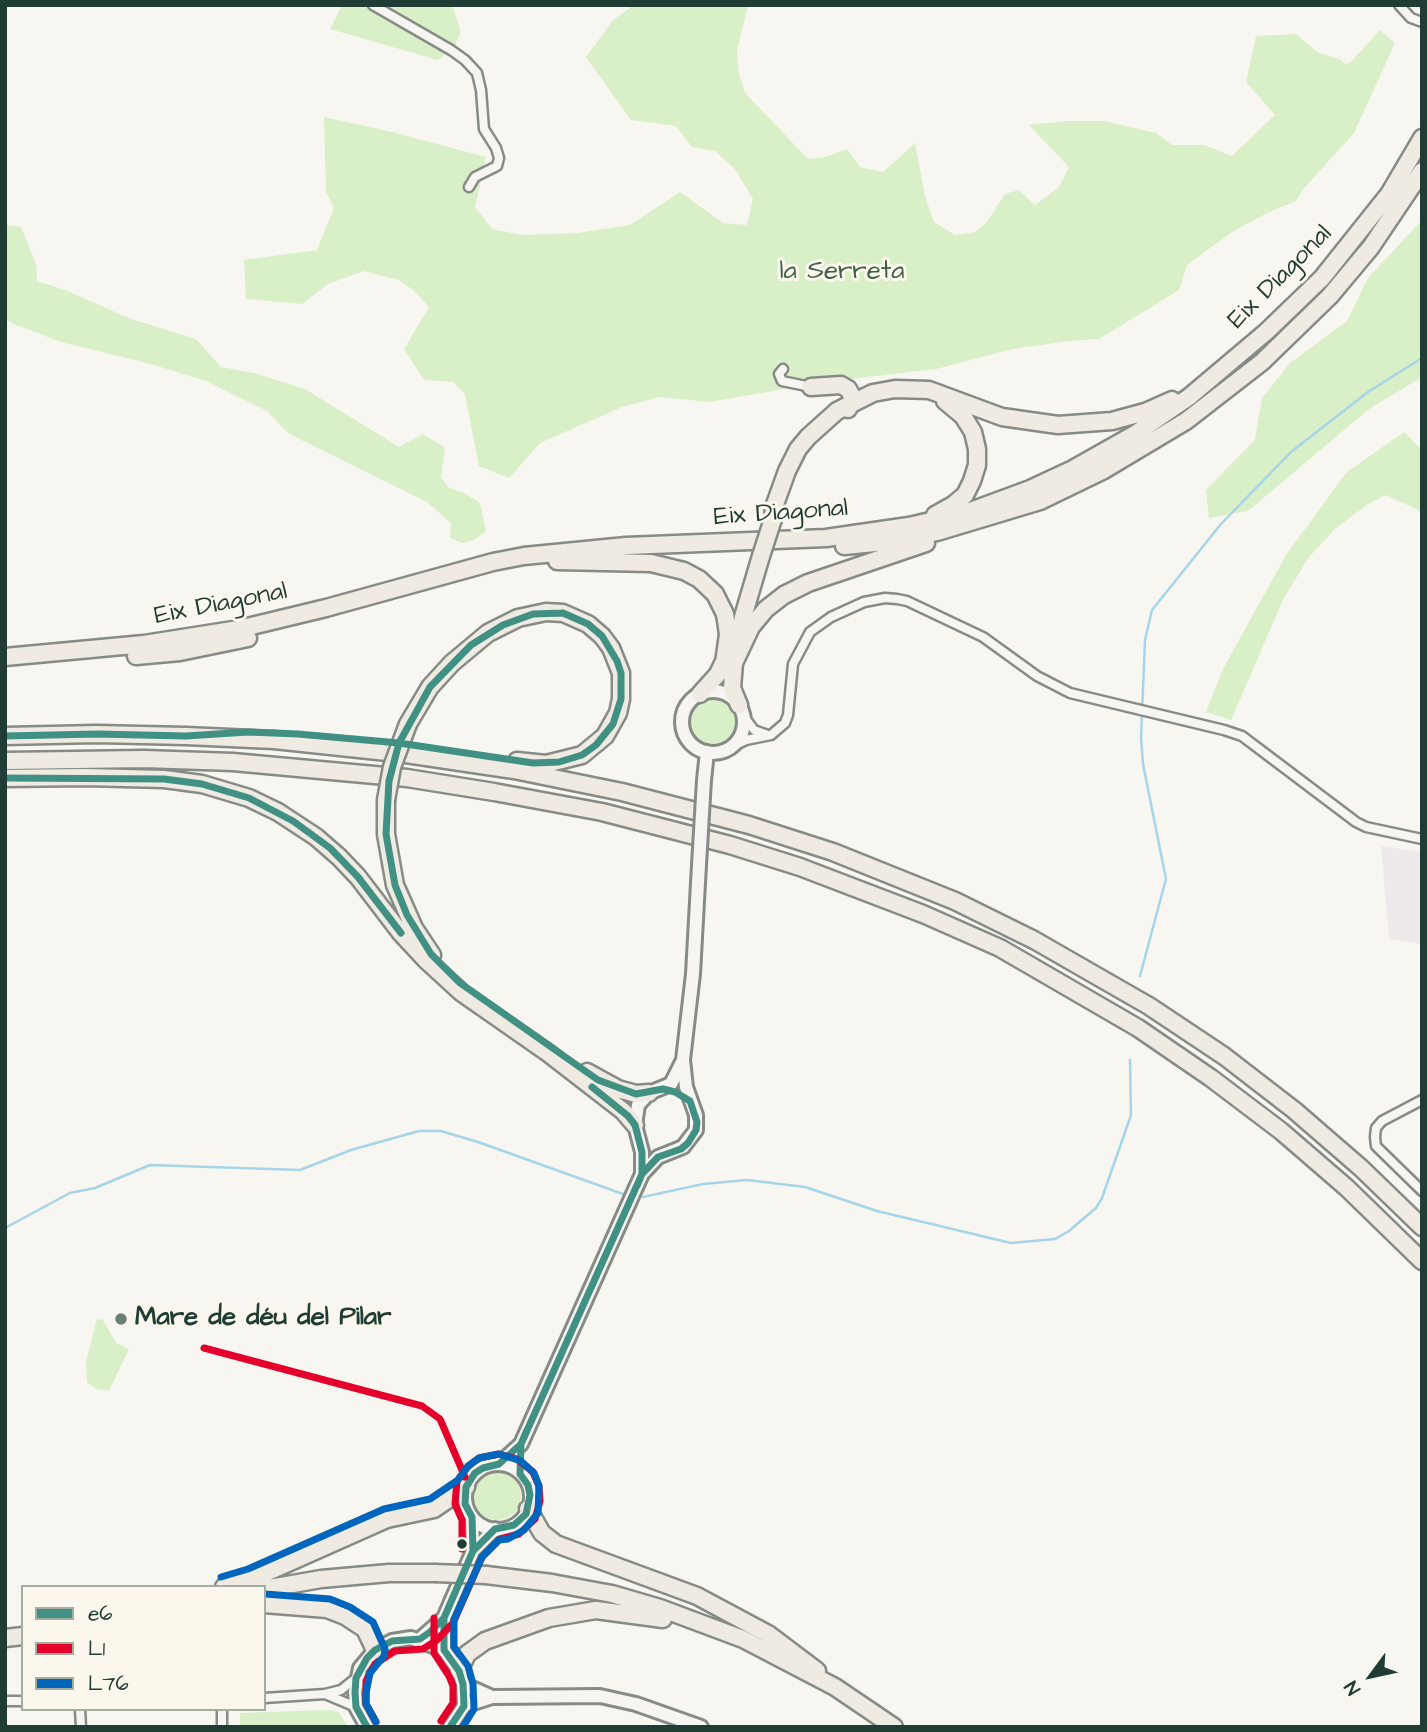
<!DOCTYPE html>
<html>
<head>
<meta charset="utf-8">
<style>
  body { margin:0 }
  #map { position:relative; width:1427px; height:1732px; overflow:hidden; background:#f8f6f0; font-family:"Architects Daughter",sans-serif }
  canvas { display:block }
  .frame { position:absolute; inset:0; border:7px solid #1f3d34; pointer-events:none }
  .legend { position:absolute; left:21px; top:1585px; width:245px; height:126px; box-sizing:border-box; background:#fbf7ec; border:2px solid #a3ada2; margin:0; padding:9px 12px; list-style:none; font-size:21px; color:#1f3d34 }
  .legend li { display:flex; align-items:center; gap:14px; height:35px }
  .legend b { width:35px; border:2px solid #a3ada2 }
  .north { position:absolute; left:1336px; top:1641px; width:70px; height:70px; -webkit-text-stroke:5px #fbf7ec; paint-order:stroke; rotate:237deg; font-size:19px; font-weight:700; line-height:28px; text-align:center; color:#1f3d34 }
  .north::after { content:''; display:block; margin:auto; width:24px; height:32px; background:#1f3d34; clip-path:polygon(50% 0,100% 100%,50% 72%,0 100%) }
</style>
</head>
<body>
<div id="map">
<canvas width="1427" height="1732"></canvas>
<div class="frame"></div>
<ul class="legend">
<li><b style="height:9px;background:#409183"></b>e6</li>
<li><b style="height:9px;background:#e4002b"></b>L1</li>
<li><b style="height:9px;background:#0065bd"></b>L76</li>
</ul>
<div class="north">N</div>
</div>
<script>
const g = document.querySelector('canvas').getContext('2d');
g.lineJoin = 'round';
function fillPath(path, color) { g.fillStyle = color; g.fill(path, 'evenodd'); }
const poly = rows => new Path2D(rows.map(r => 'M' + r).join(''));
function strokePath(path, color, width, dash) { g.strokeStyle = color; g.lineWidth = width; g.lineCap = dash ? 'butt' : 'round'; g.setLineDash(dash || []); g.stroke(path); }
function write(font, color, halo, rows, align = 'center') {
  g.font = font + ' "Architects Daughter",sans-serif'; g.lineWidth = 6; g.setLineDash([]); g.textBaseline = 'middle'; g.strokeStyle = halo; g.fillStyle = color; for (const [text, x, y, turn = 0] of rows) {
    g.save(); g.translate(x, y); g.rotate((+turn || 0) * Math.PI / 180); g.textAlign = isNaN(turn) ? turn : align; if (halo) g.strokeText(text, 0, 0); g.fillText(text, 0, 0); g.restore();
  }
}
const built = poly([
  [1381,846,1422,852,1422,944,1389,939]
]);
const green = poly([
  [342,5,452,5,461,32,455,46,438,60,330,29],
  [634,5,748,5,737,51,739,74,745,93,808,159,826,157,847,149,860,167,883,172,915,143,925,196,934,222,955,235,975,232,987,222,1005,194,1019,190,1035,205,1059,187,1069,167,1029,125,1067,121,1104,121,1156,133,1172,145,1204,145,1232,156,1275,115,1246,82,1256,36,1296,34,1317,52,1341,60,1345,64,1350,63,1380,30,1395,43,1354,133,1305,187,1296,201,1265,214,1232,232,1187,265,1179,290,1099,339,1068,341,1013,349,936,369,825,382,709,402,660,397,622,407,540,443,509,478,479,466,465,394,453,382,424,380,404,349,429,307,413,290,399,280,364,271,328,284,302,304,246,299,244,260,317,250,334,208,326,192,324,117,392,132,486,157,475,207,492,229,521,235,578,233,630,225,680,192,723,223,747,225,753,199,735,169,715,151,692,147,676,126,631,120,586,57,613,20],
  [1422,220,1422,377,1369,409,1248,511,1209,518,1206,490,1255,440,1262,398,1290,363,1347,321,1368,278],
  [5,225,21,227,36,264,37,281,65,290,131,319,196,339,221,367,254,373,305,389,399,447,423,434,445,448,441,477,448,487,464,493,480,503,486,531,474,540,462,543,450,538,451,523,427,502,289,434,267,411,206,381,151,364,61,342,11,323,5,319],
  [1404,432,1422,450,1422,514,1418,510,1386,495,1368,504,1336,528,1308,558,1283,600,1231,720,1206,712,1223,669,1286,555,1346,473],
  '690 721a23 23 0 1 1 46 0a23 23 0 1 1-46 0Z',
  [97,1319,103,1320,116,1343,129,1349,109,1391,96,1389,87,1382,86,1362],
  '473 1496a24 24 0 1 1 48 0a24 24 0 1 1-48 0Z',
  [328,1710,339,1712,348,1727,240,1727,240,1713]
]);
const stream = poly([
  [1140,976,1166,879,1143,764,1141,738,1145,640,1152,610,1221,524,1291,452,1368,392,1422,358],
  [643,1197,703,1184,747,1180,805,1187,877,1211,1011,1243,1055,1239,1069,1231,1096,1208,1102,1198,1131,1115,1130,1060],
  [5,1228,70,1193,95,1188,150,1165,300,1170,351,1150,419,1131,441,1131,478,1142,623,1194]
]);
const street = poly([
  [373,5,451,50,465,60,477,73,481,90,484,129,496,148,499,158,497,166,475,177,469,187],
  [1399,5,1411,18,1422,22],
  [783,369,779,374,782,381,811,387],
  [743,715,754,730,768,735],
  [735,745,746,740,771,735,785,723,788,715,793,664,810,632,831,617,864,602,885,598,897,599,907,601,983,637,1037,676,1070,693,1224,730,1242,736,1356,822,1366,827,1422,839],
  [1422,1100,1382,1121,1376,1128,1375,1137,1376,1146,1422,1191],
  [325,1694,356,1707],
  [264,1698,325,1694,341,1690,356,1678],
  [5,1701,23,1701],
  [80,1709,81,1727],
  [222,1709,222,1727]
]);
const secondary = poly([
  '682 722a31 31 0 1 1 62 0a31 31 0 1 1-62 0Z',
  [704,780,707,752],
  [642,1174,642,1152,635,1125,638,1105,649,1093,671,1084,682,1062],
  [499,1464,521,1444,642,1174,658,1157,683,1147,696,1130,696,1115,686,1087,683,1060,693,974,699,865],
  '465 1497a33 33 0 1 1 66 0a33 33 0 1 1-66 0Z',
  [472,1517,473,1551],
  [444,1618,444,1650],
  [420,1639,444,1618,473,1551,495,1529],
  [463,1684,492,1697],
  [464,1706,492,1697,600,1696,636,1704,701,1727],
  [367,1727,356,1707,355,1692,360,1668,375,1650,392,1641,411,1638,444,1650,459,1671,463,1684,464,1706,450,1727]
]);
const highway = poly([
  [811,387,841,385,848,389,853,398,848,409],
  [935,515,953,505,965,495,972,481,977,465,977,449,973,432,963,416,945,401],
  [773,519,774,507,787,471,798,449,808,437,837,411,873,393,895,389,929,390,1002,417,1058,425,1112,421,1145,412,1172,400],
  [844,546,895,541,937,532,1040,501,1104,470,1186,421,1262,362,1330,296,1371,247,1422,171],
  [557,561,651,563,684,571,699,579,715,594,725,614,728,634,724,663],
  [738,641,743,617,761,556],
  [136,656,180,652,248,638],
  [5,657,144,644,239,629,326,608,493,562,524,556,626,546,826,538,909,526,965,513,1030,489,1073,469,1135,434,1189,397,1266,332,1322,278,1389,194,1422,138],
  [700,694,718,674,727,655],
  [739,705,732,688,734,663,751,627,766,609,784,595,808,583,926,543],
  [408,724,430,687,452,663,488,633,518,618,546,612,563,613,588,624,602,636,611,648,621,673,621,699,618,713,605,736,582,755,546,764,517,761],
  [5,736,97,734,186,736,274,740,406,754,514,770,622,792,749,825,833,852,955,901,1034,940,1149,1006,1224,1056,1294,1110,1361,1168,1422,1227],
  [5,761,144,759,233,762,407,778,494,792,602,812,730,845,800,867,923,914,1000,948,1138,1028,1211,1078,1281,1131,1347,1188,1422,1261],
  [5,778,85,777,164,779,202,784,249,798,278,812,316,837,339,857,358,877,400,932,426,960,462,993,548,1053,623,1111,635,1125],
  [386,800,386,834,395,885,414,928,432,955],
  [587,1072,618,1089,636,1094,649,1093],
  [528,1509,542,1533,556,1544,697,1596,768,1634,817,1671],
  [486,1575,552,1583,612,1594,660,1608,743,1639,835,1687,894,1727],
  [224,1587,252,1579,387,1519,434,1509,466,1487],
  [264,1589,321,1579,389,1573,435,1573],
  [264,1604,327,1609,345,1616,365,1629,375,1650],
  [5,1638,23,1636],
  [459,1671,467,1654,485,1641,549,1618,596,1610,663,1619]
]);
const secondaryBridge = poly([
  [699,865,704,780]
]);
const highwayBridge = poly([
  [761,556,773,519],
  [386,800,392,767,408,724],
  [435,1573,486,1575]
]);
const bus1 = poly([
  [563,613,588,624,602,636,617,661,621,673,621,699,613,724,596,745,582,755,559,762,533,763,399,743,430,687,471,645,503,625,533,614,563,613],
  [5,736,97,734,186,736,248,732,298,734,399,743],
  [399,743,389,781,386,834,395,885,407,915,431,954,460,983,598,1080,636,1094,663,1089,675,1092,690,1101,697,1122,696,1130,688,1143,681,1149,658,1157,642,1174,521,1444,499,1464,483,1468,475,1473,466,1487,465,1504,472,1517,473,1551,444,1618,444,1650,459,1671,463,1684,464,1706,450,1727],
  [5,778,164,779,202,784,249,798,293,821,330,848,358,877,401,933],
  [592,1087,628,1116,635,1125,642,1152,642,1174,637,1186],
  [367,1727,356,1707,355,1692,356,1678,367,1658,375,1650,392,1641,420,1639,430,1632,444,1618,473,1551,495,1529,514,1525,526,1514,530,1495,528,1485,520,1474,521,1444,527,1430]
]);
const bus2 = poly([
  [204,1348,422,1406,440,1419,465,1477],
  [434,1618,434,1653,449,1676,453,1686,453,1703,441,1721],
  [376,1722,366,1704,366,1681,375,1664,395,1651,423,1649,437,1640,453,1623,482,1557,500,1539,519,1534,535,1519,540,1501,539,1486,533,1472,517,1459,499,1454,479,1458,468,1466,457,1481,455,1504,462,1520,462,1549]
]);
const bus3 = poly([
  [221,1577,248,1569,384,1509,430,1499,458,1480,468,1466,479,1458,499,1454,521,1461,534,1473,539,1486,538,1513,524,1530,508,1539,499,1540,482,1557,454,1620,454,1647,468,1666,473,1684,474,1709,463,1727],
  [265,1594,330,1599,350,1607,373,1622,385,1649,384,1656,370,1673,366,1693,366,1704,376,1722]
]);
const markers = [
  [121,1319,7,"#6b7e76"],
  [462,1544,6,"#1f3d34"]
];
const parkNames = [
  ["la Serreta",842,273]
];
const streetNames = [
  ["Eix Diagonal",1281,278,-45],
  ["Eix Diagonal",781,514,-4],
  ["Eix Diagonal",221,605,-11]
];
const poiNames = [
  ["Mare de déu del Pilar",135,1319]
];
fillPath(built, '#eeeaec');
fillPath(green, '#d9efc7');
strokePath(stream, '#a6d4e8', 2.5);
strokePath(street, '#868b86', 13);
strokePath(secondary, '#868b86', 18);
strokePath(highway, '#868b86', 21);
strokePath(street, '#f6f5f1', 8);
strokePath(secondary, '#f6f5f1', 12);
strokePath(highway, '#f0ebe2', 16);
strokePath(secondaryBridge, '#868b86', 18, []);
strokePath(highwayBridge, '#868b86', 21, []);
strokePath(secondaryBridge, '#f6f5f1', 12);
strokePath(highwayBridge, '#f0ebe2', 16);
strokePath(bus1, '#409183', 7);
strokePath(bus2, '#e4002b', 7);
strokePath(bus3, '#0065bd', 7);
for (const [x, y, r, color] of markers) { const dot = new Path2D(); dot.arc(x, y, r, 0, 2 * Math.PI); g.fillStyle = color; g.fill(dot); strokePath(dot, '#fbf7ec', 2.5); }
write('26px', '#3f604b', '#fbf7ec', parkNames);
write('26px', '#1f3d34', '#fbf7ec', streetNames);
write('bold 26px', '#1f3d34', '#fbf7ec', poiNames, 'left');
</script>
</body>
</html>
